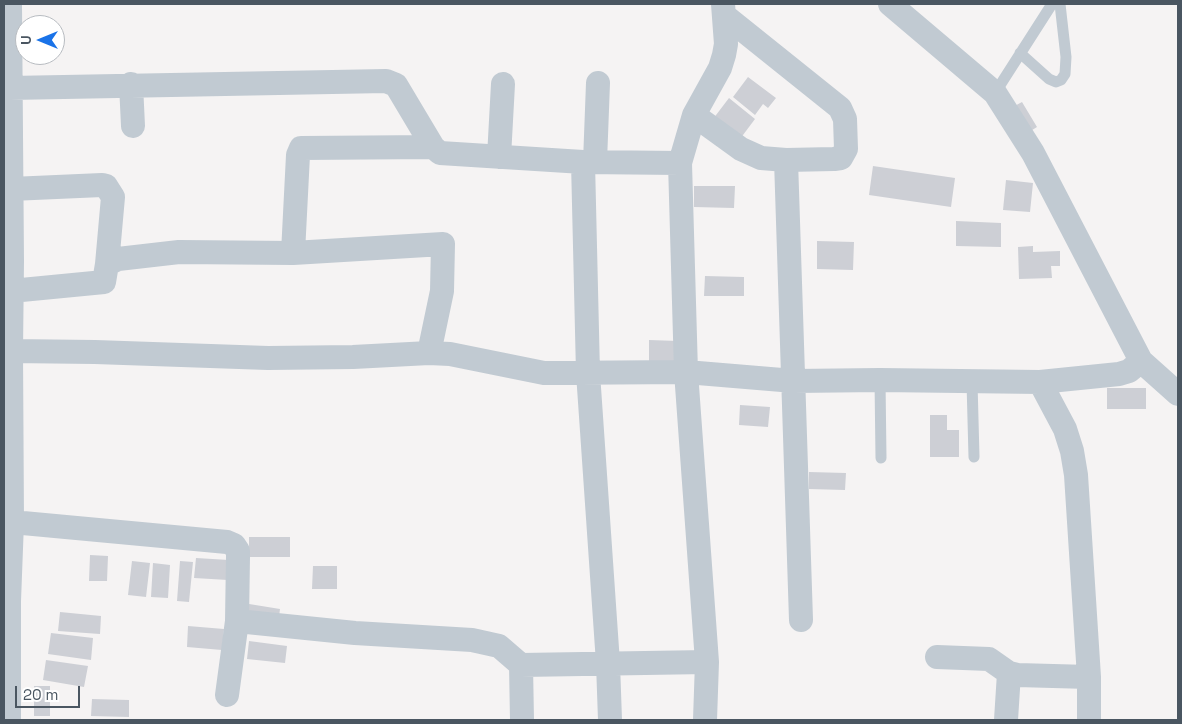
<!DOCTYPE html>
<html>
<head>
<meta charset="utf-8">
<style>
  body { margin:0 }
  #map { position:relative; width:1182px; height:724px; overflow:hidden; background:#f5f3f3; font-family:"Space Grotesk",sans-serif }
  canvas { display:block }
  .frame { position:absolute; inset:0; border:5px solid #4a5661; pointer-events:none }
  .north { position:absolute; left:15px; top:15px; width:50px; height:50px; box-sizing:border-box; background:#fff; border:1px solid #b7bbc0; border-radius:50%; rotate:270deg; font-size:14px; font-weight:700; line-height:20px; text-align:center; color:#4a5661 }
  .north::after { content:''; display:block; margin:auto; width:18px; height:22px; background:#1a73e8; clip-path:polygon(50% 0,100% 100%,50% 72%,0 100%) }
  .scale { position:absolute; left:15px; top:686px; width:65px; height:22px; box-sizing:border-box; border:2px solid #4a5661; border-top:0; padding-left:6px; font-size:15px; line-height:18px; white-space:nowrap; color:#4a5661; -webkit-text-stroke:4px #fff; paint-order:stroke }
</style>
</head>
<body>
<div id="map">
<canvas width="1182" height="724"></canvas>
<div class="frame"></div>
<div class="north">U</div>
<div class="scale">20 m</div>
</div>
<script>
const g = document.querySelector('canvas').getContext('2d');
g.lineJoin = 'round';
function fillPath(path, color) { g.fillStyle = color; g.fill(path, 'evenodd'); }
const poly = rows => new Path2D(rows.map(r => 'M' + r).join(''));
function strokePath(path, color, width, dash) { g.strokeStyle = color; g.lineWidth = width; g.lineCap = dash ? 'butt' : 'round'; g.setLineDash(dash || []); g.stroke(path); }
const building = poly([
  [748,77,776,98,768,108,763,104,755,115,733,97],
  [729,98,755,119,740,139,713,119],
  [1022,102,1037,127,1024,135,1009,109],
  [873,166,955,178,951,207,869,195],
  [1006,180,1033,183,1030,212,1003,210],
  [694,186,735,186,734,208,694,207],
  [956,221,1001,223,1001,247,956,246],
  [817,241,854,242,853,270,817,269],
  [1033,246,1033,252,1060,251,1060,266,1051,266,1052,278,1019,279,1018,247],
  [705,276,744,277,744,296,704,296],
  [649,340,678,341,678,362,649,366],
  [1107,388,1146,388,1146,409,1107,409],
  [740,405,770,407,768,427,739,425],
  [930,415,947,415,947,430,959,430,959,457,930,457],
  [809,472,846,473,845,490,809,489],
  [249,537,290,537,290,557,249,557],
  [90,555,108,556,107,581,89,581],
  [196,558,229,560,228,580,194,578],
  [132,561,150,563,146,597,128,595],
  [180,561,193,562,189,602,177,601],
  [153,563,170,565,168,598,151,597],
  [313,566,337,566,337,589,312,589],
  [243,603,280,609,278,624,241,618],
  [60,612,101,616,100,634,58,631],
  [188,626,224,629,222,650,187,647],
  [51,633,93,638,91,660,48,654],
  [249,641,287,646,285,663,247,659],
  [46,660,88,666,84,687,43,680],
  [34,686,50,686,50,716,34,716],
  [92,699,129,700,129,717,91,716]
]);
const service = poly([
  [1020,53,1049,79,1056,82,1061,80,1065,74,1066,57,1060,4],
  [995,93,1052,4],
  [880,380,881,458],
  [972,382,974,457]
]);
const minor = poly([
  [890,4,995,93,1033,153,1141,361,1178,394],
  [131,84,133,126],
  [10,88,386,81,396,85,433,147,440,153,583,162,680,163],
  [694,115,741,149,761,158,786,160,834,159,841,158,846,149,845,119,840,108,724,15],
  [499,157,503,84],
  [786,160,801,620],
  [583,162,588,373,608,663,610,720],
  [595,162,598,83],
  [293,253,298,155,301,148,433,147],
  [107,264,118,259,179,252,293,253,443,244,442,291,429,353],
  [11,291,104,282,107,264,113,197,106,186,102,185,11,189],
  [11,351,95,352,268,358,353,357,429,353,450,354,544,373,686,372,794,381,880,380,1040,382,1119,374,1129,371,1141,361],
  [1040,382,1065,429,1072,451,1076,475,1089,677,1089,720],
  [12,522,227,542,234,545,238,551,238,557,237,621,227,695],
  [237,621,355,633,472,640,499,646,521,665,707,662],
  [937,657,989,659,1009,673,1017,675,1089,677],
  [521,665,522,720],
  [9,720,9,601,12,522,11,351,12,261,10,4],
  [705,720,707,662,686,372,680,163,694,115,720,68,724,55,726,44,723,4],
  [1006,720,1009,673]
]);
fillPath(building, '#cdcfd5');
strokePath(service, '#c1cad2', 11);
strokePath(minor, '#c1cad2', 24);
</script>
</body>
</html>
